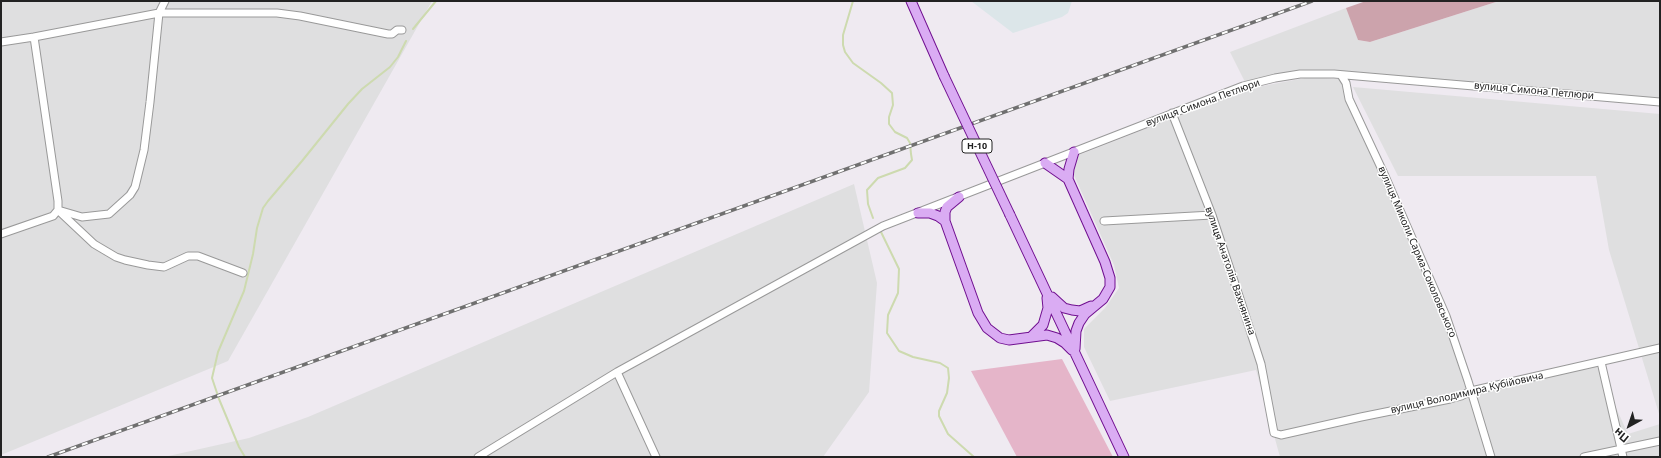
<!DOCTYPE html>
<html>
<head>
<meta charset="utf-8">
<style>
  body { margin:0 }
  #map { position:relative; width:1661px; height:458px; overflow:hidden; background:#efeaf1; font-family:"Noto Sans",sans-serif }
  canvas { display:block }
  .frame { position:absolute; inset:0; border:2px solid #222; pointer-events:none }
  .north { position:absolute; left:1609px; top:406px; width:40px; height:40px; -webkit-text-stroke:3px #fff; paint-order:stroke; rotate:220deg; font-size:11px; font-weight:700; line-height:16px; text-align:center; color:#222 }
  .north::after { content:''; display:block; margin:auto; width:14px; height:18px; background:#222; clip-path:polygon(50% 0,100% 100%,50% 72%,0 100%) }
</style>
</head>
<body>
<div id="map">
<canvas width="1661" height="458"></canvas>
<div class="frame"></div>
<div class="north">Пн</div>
</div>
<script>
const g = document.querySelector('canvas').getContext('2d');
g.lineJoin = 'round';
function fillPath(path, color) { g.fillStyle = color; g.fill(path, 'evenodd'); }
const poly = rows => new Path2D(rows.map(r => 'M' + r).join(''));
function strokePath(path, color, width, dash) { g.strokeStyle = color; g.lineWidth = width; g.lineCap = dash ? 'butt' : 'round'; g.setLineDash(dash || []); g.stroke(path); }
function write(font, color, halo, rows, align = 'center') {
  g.font = font + ' "Noto Sans",sans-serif'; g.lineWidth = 3; g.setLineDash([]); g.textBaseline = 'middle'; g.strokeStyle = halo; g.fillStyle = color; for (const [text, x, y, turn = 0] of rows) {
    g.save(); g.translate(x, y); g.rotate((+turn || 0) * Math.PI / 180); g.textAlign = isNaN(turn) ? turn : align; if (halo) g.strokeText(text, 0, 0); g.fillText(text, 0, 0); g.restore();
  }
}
const residential = poly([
  [1,1,432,1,228,361,1,455],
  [1499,1,1660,1,1660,100,1313,70,1276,75,1245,82,1230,52,1346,8,1358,40,1370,42],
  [1310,77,1340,79,1446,316,1472,393,1596,364,1628,434,1660,424,1660,457,1280,457,1256,370,1110,401,1084,347,1084,329,1105,308,1119,288,1114,265,1074,175,1073,166,1079,155,1247,89],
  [1353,87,1660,114,1660,417,1609,250,1596,176,1398,176],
  [854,184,877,283,869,392,823,457,164,457,249,438,308,417]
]);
const industrial = poly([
  [971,1,1072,1,1068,13,1062,17,1013,33]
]);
const grass = poly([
  [1062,359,1113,457,1017,457,971,371]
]);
const forest = poly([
  [1366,1,1499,1,1370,42,1358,40,1346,8]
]);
const stream = poly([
  [853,1,843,35,843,45,845,52,853,63,881,83,892,93,893,105,889,117,889,124,895,132,907,138,910,143,911,154,912,160,905,168,878,178,867,190,868,204,873,218],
  [413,29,436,1],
  [881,232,899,269,898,293,888,315,887,333,899,351,913,357,940,363,948,368,949,378,947,393,939,411,939,416,948,434,974,457],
  [245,457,239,447,219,399,212,378,218,352,244,291,253,254,257,228,263,208,268,201,302,161,348,104,362,89,390,67,398,57,406,41]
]);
const minor = poly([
  [34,37,159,13,165,1],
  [1,42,34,37,58,201,58,210,53,216,1,234],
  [1341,75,1346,83,1349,99,1385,176,1446,316,1468,381,1491,457],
  [1172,113,1212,215,1240,299,1261,364,1274,433,1281,435,1361,417,1450,399,1461,396,1471,391,1660,348],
  [58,210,82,217,109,214,130,195,135,187,144,150,150,102,159,13,277,13,300,16,388,34,392,34,397,30,402,30],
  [61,213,94,244,116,257,125,260,148,265,164,267,188,256,198,256,243,273],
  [1104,221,1212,215],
  [1601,362,1623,457],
  [617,372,656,457],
  [478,457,617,372,883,226,1243,86,1275,78,1300,74,1334,74,1660,102],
  [1584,457,1660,441]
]);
const major = poly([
  [911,1,944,76],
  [1045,163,1068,179,1105,262,1110,278,1110,287,1103,299,1085,314,1079,323,1076,331,1075,349],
  [1068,179,1069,169,1074,152],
  [959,197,947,207,945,212,945,221,978,313,987,328,1000,338,1009,340,1047,335,1057,338,1065,343,1072,350],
  [918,213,930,213,938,216,945,221],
  [1010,215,1124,457],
  [1052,297,1064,308,1072,310,1080,311,1091,306],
  [1031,337,1043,325,1048,308,1047,298]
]);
const rail = poly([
  [48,457,1312,1]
]);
const majorBridge = poly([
  [944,76,1010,215]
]);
const shields = [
  [977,146,30]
];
const shieldNames = [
  ["Н-10",977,146]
];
const streetNames = [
  ["вулиця Симона Петлюри",1534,91,5],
  ["вулиця Симона Петлюри",1203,103,-20],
  ["вулиця Миколи Сарма-Соколовського",1417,252,67],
  ["вулиця Анатолія Вахнянина",1230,271,71],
  ["вулиця Володимира Кубійовича",1467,393,-13]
];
fillPath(residential, '#dfdfe0');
fillPath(industrial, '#dce6e9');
fillPath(grass, '#e5b5c9');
fillPath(forest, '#cca3ac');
strokePath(stream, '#cddaaf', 2);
strokePath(minor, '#999', 9);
strokePath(major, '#700f90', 11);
strokePath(minor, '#fff', 7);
strokePath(major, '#daacf3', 9);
strokePath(rail, '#707070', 3.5);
strokePath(rail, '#fff', 2, [6]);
strokePath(majorBridge, '#700f90', 11, []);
strokePath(majorBridge, '#daacf3', 9);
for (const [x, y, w] of shields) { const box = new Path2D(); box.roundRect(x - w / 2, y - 7, w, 14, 3); g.fillStyle = '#fff'; g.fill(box); strokePath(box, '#222', 1); }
write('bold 9px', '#222', null, shieldNames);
write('10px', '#222', '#fff', streetNames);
</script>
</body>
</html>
